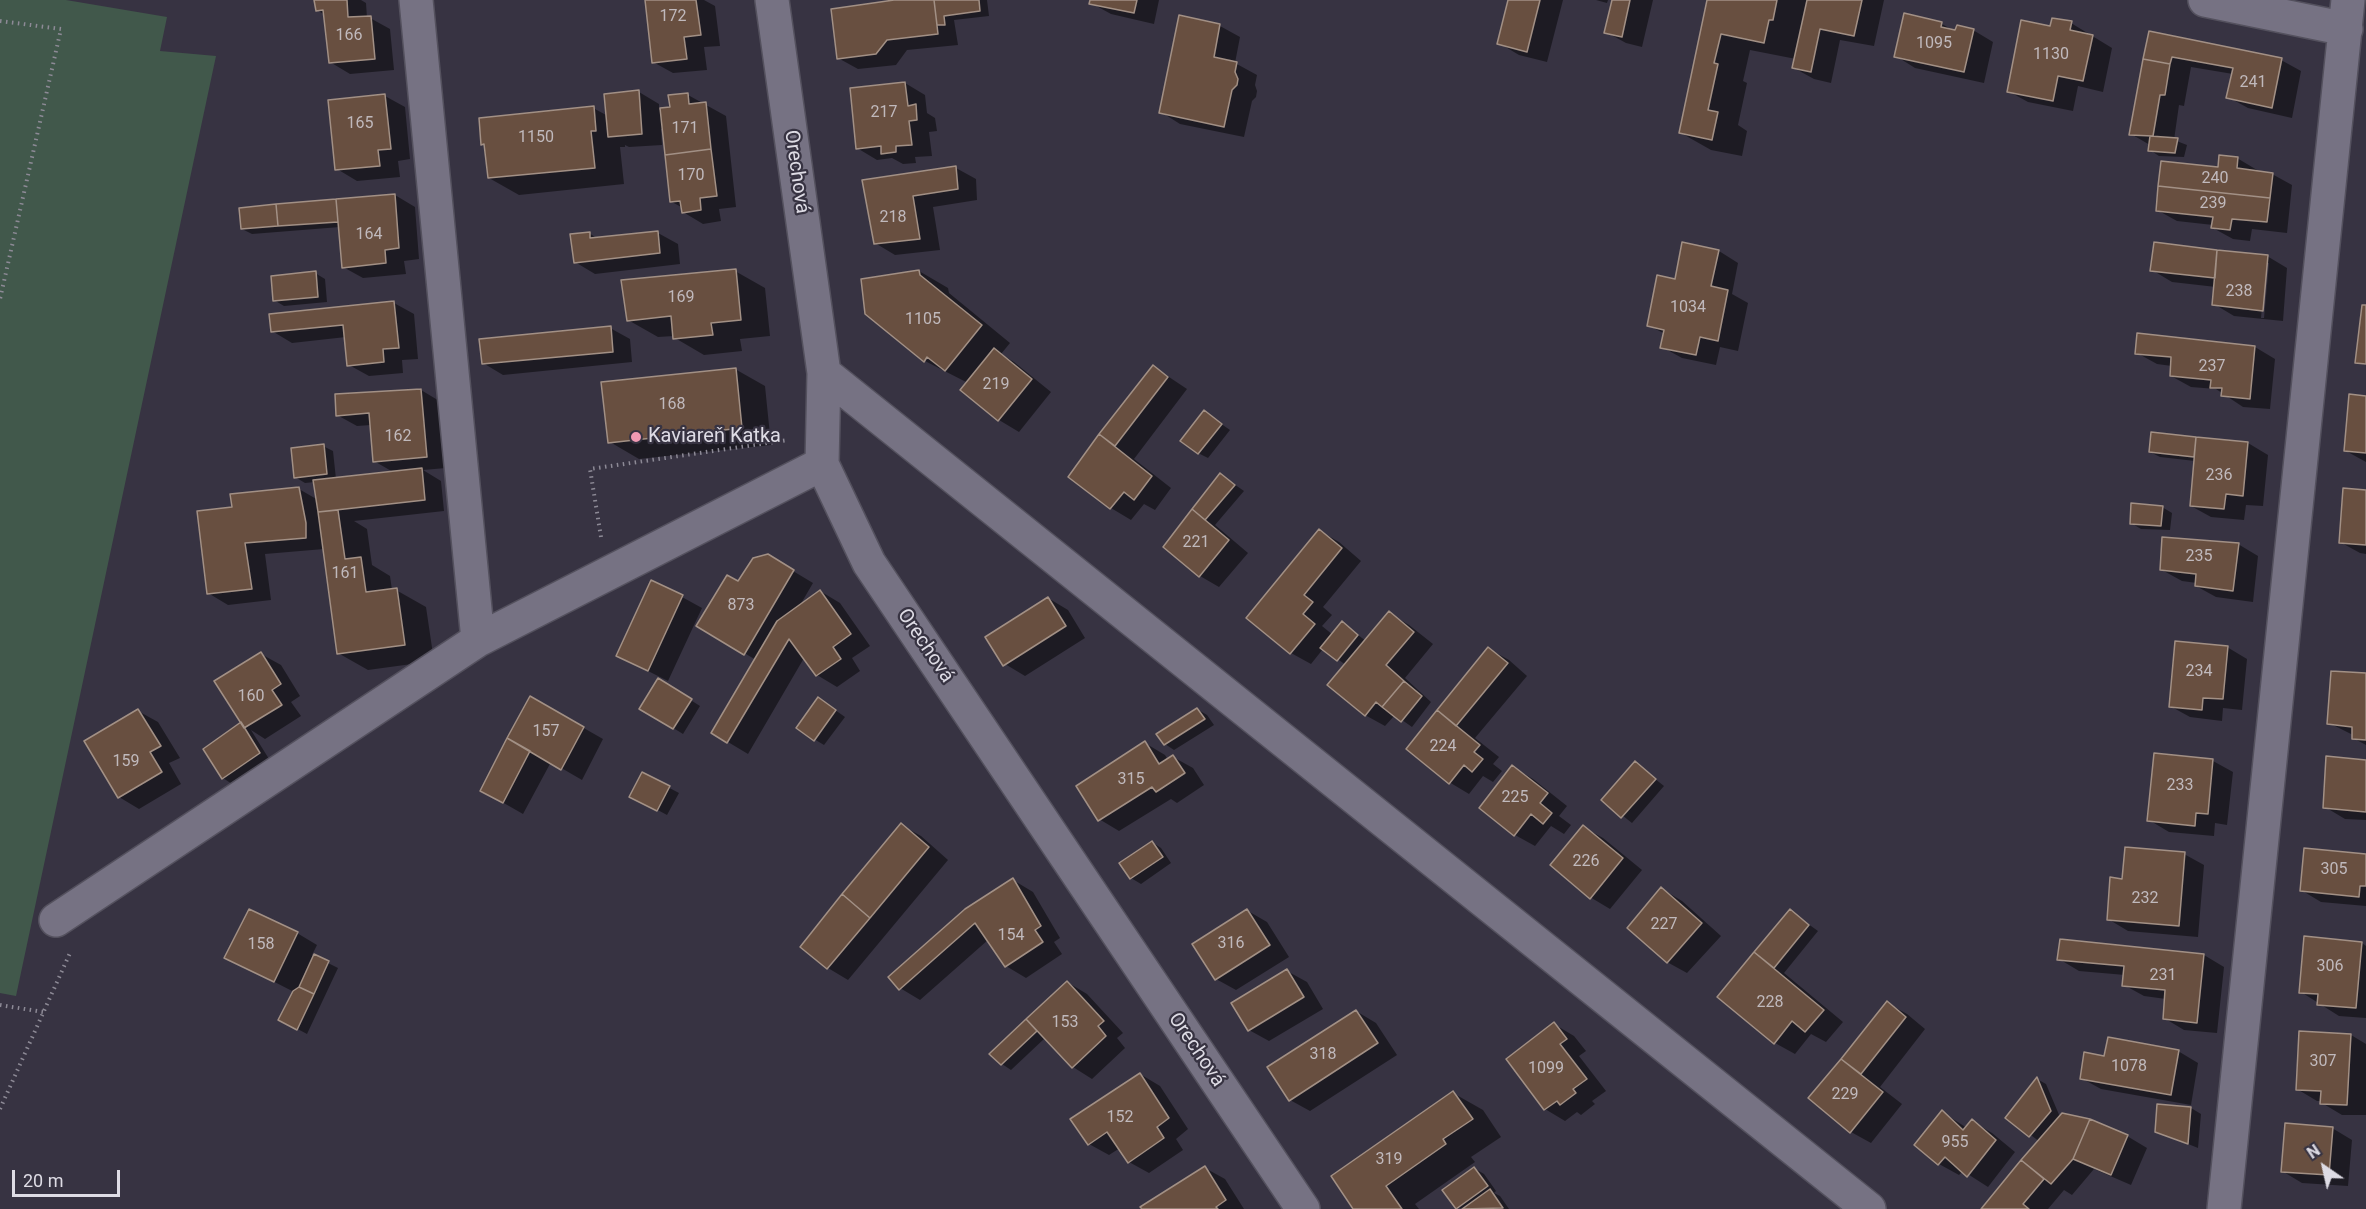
<!DOCTYPE html>
<html>
<head>
<meta charset="utf-8">
<style>
  body { margin:0 }
  #map { position:relative; width:2366px; height:1209px; overflow:hidden; background:#373342; font-family:Roboto,sans-serif }
  canvas { display:block }
  .north { position:absolute; left:2294px; top:1137px; width:60px; height:60px; -webkit-text-stroke:4px #373342; paint-order:stroke; rotate:326deg; font-size:16px; font-weight:700; line-height:24px; text-align:center; color:#dedce5 }
  .north::after { content:''; display:block; margin:auto; width:21px; height:27px; background:#dedce5; clip-path:polygon(50% 0,100% 100%,50% 72%,0 100%) }
  .scale { position:absolute; left:12px; top:1170px; width:108px; height:27px; box-sizing:border-box; border:3px solid #dedce5; border-top:0; padding-left:8px; font-size:18px; line-height:21px; white-space:nowrap; color:#dedce5; -webkit-text-stroke:4px #373342; paint-order:stroke }
</style>
</head>
<body>
<div id="map">
<canvas width="2366" height="1209"></canvas>
<div class="north">N</div>
<div class="scale">20 m</div>
</div>
<script>
const g = document.querySelector('canvas').getContext('2d');
g.lineJoin = 'round';
function fillPath(path, color) { g.fillStyle = color; g.fill(path, 'evenodd'); }
const poly = rows => new Path2D(rows.map(r => 'M' + r).join(''));
function strokePath(path, color, width, dash) { g.strokeStyle = color; g.lineWidth = width; g.lineCap = dash ? 'butt' : 'round'; g.setLineDash(dash || []); g.stroke(path); }
function write(font, color, halo, rows, align = 'center') {
  g.font = font + ' Roboto,sans-serif'; g.lineWidth = 4.5; g.setLineDash([]); g.textBaseline = 'middle'; g.strokeStyle = halo; g.fillStyle = color; for (const [text, x, y, turn = 0] of rows) {
    g.save(); g.translate(x, y); g.rotate((+turn || 0) * Math.PI / 180); g.textAlign = isNaN(turn) ? turn : align; if (halo) g.strokeText(text, 0, 0); g.fillText(text, 0, 0); g.restore();
  }
}
const green = poly([
  [0,0,66,0,167,17,160,51,216,56,16,996,0,993]
]);
const shadow = poly([
  [316,0,361,0,366,3,367,18,370,18,390,29,394,70,350,74,330,62,325,15,317,10],
  [652,0,704,0,715,6,720,46,704,47,707,70,673,73,653,62],
  [905,0,987,0,989,16,954,20,958,45,907,50,896,65,858,69,838,58],
  [1091,0,1159,0,1154,24,1111,14,1091,3],
  [1510,0,1563,0,1547,62,1519,55,1499,43],
  [1596,0,1608,0,1607,3],
  [1613,0,1653,0,1642,47,1626,43,1606,32],
  [1709,0,1884,0,1874,46,1840,40,1831,83,1814,79,1794,68,1796,59,1750,50,1743,81,1747,83,1738,125,1747,131,1742,156,1711,150,1681,133],
  [1905,15,1942,24,1956,32,1973,30,1993,42,1984,83,1915,68,1896,56],
  [2071,23,2112,48,2103,92,2078,86,2073,111,2028,102,2008,91,2052,27],
  [1220,26,1240,37,1235,63,1257,75,1255,85,1257,91,1256,97,1252,101,1244,137,1180,124,1161,112],
  [2150,33,2281,60,2301,71,2292,118,2248,108,2228,97,2233,74,2191,67,2184,106,2179,105,2174,140,2187,145,2184,157,2159,156,2150,150,2150,145,2131,134],
  [905,83,925,95,927,113,935,118,937,131,929,132,932,156,915,157,916,163,903,164,892,158,877,160,857,148],
  [639,92,659,104,659,110,671,109,688,95,726,116,736,207,719,209,721,221,703,224,683,212,683,208,672,202,663,129,661,129,662,145,629,147,625,145,625,147,620,147,624,184,519,195,489,178,486,146,483,144,593,108,608,116],
  [385,96,405,107,410,159,398,161,400,177,357,181,337,169],
  [2237,158,2257,170,2257,172,2272,174,2292,185,2287,233,2252,229,2250,241,2233,239,2213,228,2213,225,2177,221,2157,210],
  [956,168,976,179,977,200,933,207,940,250,895,255,875,243,863,182],
  [395,195,415,207,419,259,404,261,406,274,363,278,343,267,340,227,252,234,242,229],
  [589,233,598,239,658,233,678,244,680,264,595,274,575,262],
  [1719,251,1738,263,1732,294,1748,303,1738,351,1720,347,1716,365,1682,358,1662,347,1665,334,1648,325,1676,281],
  [2267,256,2287,268,2283,321,2234,316,2214,304,2216,287,2172,282,2152,270],
  [2266,263,2269,263,2264,318,2261,318],
  [735,271,765,288,770,336,740,339,742,351,704,355,675,338,674,336,658,337,628,320],
  [919,271,948,288,949,293,1010,343,1001,354,1014,362,1051,392,1019,432,999,420,962,390,968,383,925,361,866,313],
  [315,273,325,279,327,302,284,306,274,300],
  [394,303,414,314,418,359,402,360,403,373,369,376,349,365,346,337,292,343,272,331],
  [610,328,630,339,632,362,503,375,483,363],
  [2139,334,2255,347,2275,359,2270,409,2243,407,2216,389,2191,387,2171,376,2172,366,2157,364,2137,353],
  [1154,367,1187,389,1134,459,1171,488,1155,510,1144,504,1131,520,1111,508,1070,477],
  [735,369,765,386,771,445,639,459,610,442],
  [421,390,441,402,446,468,423,470,441,481,444,511,354,521,367,529,372,565,390,576,392,590,396,590,426,607,434,661,368,670,338,653,324,549,265,554,271,600,228,605,208,593,233,508,299,489,318,500,315,482,305,483,295,477,323,446,333,451,336,479,393,472,374,461,371,425,357,426,337,415],
  [2366,397,2366,462,2346,451],
  [1204,412,1230,430,1208,458,1198,453],
  [2153,434,2248,443,2268,455,2263,506,2246,505,2244,520,2211,517,2191,506,2195,461,2160,457,2150,452],
  [1221,475,1244,491,1215,525,1248,553,1219,587,1200,576,1165,546],
  [2366,491,2366,554,2360,553,2340,542],
  [2162,507,2172,513,2170,530,2141,529,2131,523],
  [1320,531,1339,542,1361,561,1323,607,1332,615,1322,626,1333,635,1342,623,1366,641,1389,613,1409,625,1433,644,1405,678,1431,702,1412,727,1395,715,1385,726,1365,715,1346,665,1323,649,1311,664,1291,653,1248,618],
  [2238,544,2258,556,2253,602,2216,597,2196,586,2197,583,2182,581,2162,570],
  [788,568,813,583,799,607,820,591,840,603,870,646,852,658,860,671,837,687,817,675,804,658,748,754,713,733,756,660,699,626,738,583],
  [682,597,702,608,668,681,618,656],
  [1048,598,1068,610,1085,638,1025,676,1005,664],
  [2227,647,2247,659,2242,710,2223,708,2222,721,2190,717,2170,706],
  [1489,649,1509,660,1527,676,1475,738,1499,757,1493,764,1502,771,1493,782,1483,776,1469,794,1449,782,1408,749],
  [261,654,281,665,300,696,291,702,301,716,265,739,251,730,269,759,232,784,223,778,243,723],
  [2366,674,2366,745,2353,738,2353,735,2329,723],
  [659,680,700,706,683,734,641,708],
  [531,698,603,739,582,780,551,762,523,814,502,802],
  [828,705,845,717,824,745,814,739],
  [1197,709,1207,715,1214,725,1174,750,1165,744],
  [138,711,158,722,180,758,169,763,181,784,139,809,119,797],
  [1145,743,1165,755,1168,760,1173,757,1193,768,1204,785,1177,803,1171,799,1119,831,1099,819],
  [2213,761,2233,772,2227,825,2215,823,2214,836,2169,832,2149,820],
  [2366,761,2366,820,2345,819,2325,807],
  [1635,763,1664,786,1632,823,1603,800],
  [1513,767,1533,779,1567,806,1559,816,1571,825,1564,834,1551,826,1535,846,1515,835,1481,807],
  [643,774,679,793,667,815,641,801],
  [901,825,921,836,948,860,848,980,828,968,802,947],
  [1583,827,1603,838,1642,870,1610,909,1590,897],
  [1152,842,1161,848,1171,863,1141,884,1131,878],
  [2184,854,2204,865,2198,937,2128,931,2108,919,2124,881],
  [2366,855,2366,906,2321,902,2301,890],
  [1013,880,1033,892,1060,938,1054,942,1062,954,1026,978,1006,966,988,940,920,1000,900,988],
  [1662,889,1682,901,1721,936,1687,973,1667,962],
  [1248,911,1267,922,1289,957,1236,990,1216,979],
  [1790,911,1818,931,1784,973,1843,1022,1826,1042,1811,1034,1795,1054,1775,1043,1759,957],
  [297,933,317,945,312,955,338,968,307,1034,290,1025,294,992,226,957],
  [2362,943,2366,946,2366,1018,2339,1016,2301,992],
  [2204,955,2224,967,2217,1033,2184,1030,2164,1018,2166,999,2144,996,2124,985,2125,975,2079,971,2059,959],
  [1287,971,1307,982,1323,1009,1269,1041,1249,1030],
  [1067,982,1087,994,1123,1033,1117,1038,1125,1048,1092,1079,1073,1067,1045,1038,1011,1070,1002,1064,992,1054],
  [1887,1003,1907,1014,1925,1029,1880,1087,1902,1104,1871,1143,1851,1132,1810,1098],
  [1356,1011,1376,1023,1397,1055,1310,1111,1290,1100],
  [1554,1024,1574,1036,1586,1051,1579,1056,1606,1091,1592,1101,1595,1104,1581,1115,1577,1112,1565,1121,1545,1109,1508,1059],
  [2351,1035,2366,1044,2366,1115,2342,1115,2322,1103,2322,1101,2317,1101,2297,1089],
  [2178,1051,2198,1063,2191,1105,2101,1089,2081,1078,2105,1057],
  [1140,1074,1160,1086,1188,1129,1176,1139,1183,1150,1149,1173,1129,1162,1120,1148,1109,1155,1089,1144],
  [2037,1079,2046,1084,2060,1117,2127,1136,2147,1148,2131,1185,2094,1169,2072,1195,2064,1190,2048,1209,1983,1209,2040,1142,2007,1117],
  [1453,1093,1483,1110,1501,1137,1471,1157,1475,1162,1415,1204,1419,1209,1355,1209],
  [2191,1108,2201,1114,2198,1148,2156,1131],
  [1942,1112,1967,1128,1972,1121,1992,1133,2015,1152,1988,1187,1963,1171,1959,1175,1939,1164,1916,1145],
  [2332,1128,2352,1140,2348,1186,2302,1183,2282,1171],
  [1205,1168,1225,1179,1244,1209,1143,1209],
  [1474,1168,1484,1174,1496,1191,1494,1193,1500,1196,1509,1209,1457,1208]
]);
const building = poly([
  [314,0,347,0,348,17,371,16,375,59,329,63,323,10,316,11,314,0],
  [645,0,696,0,701,35,684,37,687,59,652,63,645,0],
  [894,0,934,0,938,34,887,40,876,54,837,59,831,9,894,0],
  [934,0,979,0,980,11,944,16,945,25,937,25,934,0],
  [1090,0,1137,0,1134,13,1089,4,1090,0],
  [1508,0,1540,0,1527,52,1497,44,1508,0],
  [1612,0,1630,0,1622,37,1604,33,1612,0],
  [1707,0,1777,0,1773,20,1769,20,1764,43,1721,34,1714,63,1718,64,1708,110,1718,112,1712,140,1679,133,1707,0],
  [1807,0,1862,0,1854,36,1820,29,1811,72,1792,68,1807,0],
  [1904,13,1942,22,1941,27,1955,30,1957,25,1974,29,1964,72,1894,57,1904,13],
  [1179,15,1220,24,1214,57,1237,62,1235,72,1238,79,1237,85,1232,90,1224,127,1159,113,1179,15],
  [2052,18,2072,21,2070,30,2093,35,2083,81,2058,76,2053,101,2007,92,2021,20,2050,26,2052,18],
  [2149,31,2282,58,2272,108,2226,98,2233,68,2172,57,2170,64,2143,59,2149,31],
  [2143,59,2170,64,2165,95,2160,95,2153,136,2129,135,2143,59],
  [905,82,908,106,916,104,917,120,909,121,912,145,896,146,896,152,881,154,881,146,856,149,850,88,905,82],
  [639,90,642,134,608,137,604,94,639,90],
  [688,93,689,104,706,102,711,149,665,155,660,108,670,107,668,95,688,93],
  [385,94,391,149,378,150,380,166,335,170,328,100,385,94],
  [594,106,596,131,591,131,595,168,488,178,484,144,481,145,479,118,594,106],
  [2150,136,2178,138,2175,153,2148,151,2150,136],
  [711,149,717,196,700,198,701,210,682,213,680,201,670,202,665,155,711,149],
  [2219,155,2238,157,2237,168,2273,173,2270,198,2158,186,2161,161,2218,167,2219,155],
  [956,166,958,189,913,196,920,239,874,244,862,180,956,166],
  [2158,186,2270,198,2267,222,2232,219,2230,230,2211,228,2213,217,2156,211,2158,186],
  [395,194,399,248,385,250,386,263,342,268,336,199,395,194],
  [336,199,338,222,278,226,276,204,336,199],
  [276,204,278,226,241,229,239,208,276,204],
  [658,231,660,253,574,263,570,234,590,232,590,238,658,231],
  [1682,242,1719,250,1711,286,1728,290,1718,341,1700,337,1696,355,1660,348,1664,330,1647,326,1657,275,1675,279,1682,242],
  [2154,242,2217,250,2215,278,2150,271,2154,242],
  [2217,250,2268,255,2263,311,2212,305,2217,250],
  [736,269,741,320,711,323,713,335,673,339,671,316,627,321,621,280,736,269],
  [919,270,920,275,982,325,945,371,927,357,924,362,865,314,861,279,919,270],
  [316,271,318,297,273,301,271,276,316,271],
  [394,301,399,348,383,349,384,362,347,366,343,325,271,332,269,314,394,301],
  [2362,305,2366,305,2366,364,2355,363,2362,305],
  [611,326,613,352,482,364,479,339,611,326],
  [2137,333,2255,346,2250,399,2221,396,2222,388,2210,388,2211,380,2170,376,2171,357,2135,354,2137,333],
  [994,348,1032,379,998,421,960,390,994,348],
  [1153,365,1168,377,1115,446,1099,434,1153,365],
  [736,368,742,428,608,443,601,382,736,368],
  [421,389,427,457,373,462,369,413,336,416,335,394,421,389],
  [2349,394,2366,396,2366,453,2344,451,2349,394],
  [1204,410,1222,424,1198,454,1180,441,1204,410],
  [2151,432,2196,437,2194,457,2149,452,2151,432],
  [1099,434,1152,476,1134,500,1124,492,1110,509,1068,477,1099,434],
  [2196,437,2248,442,2243,496,2226,494,2224,509,2190,506,2196,437],
  [324,444,327,474,294,478,291,448,324,444],
  [422,468,425,500,318,512,313,480,422,468],
  [1220,473,1235,485,1205,520,1192,509,1220,473],
  [299,487,306,523,306,538,245,543,252,589,207,594,197,511,232,507,230,494,299,487],
  [2343,488,2366,490,2366,545,2339,543,2343,488],
  [2131,503,2163,506,2161,526,2130,524,2131,503],
  [1192,509,1229,540,1199,577,1163,547,1192,509],
  [338,510,345,559,361,557,366,592,397,588,405,645,337,654,318,512,338,510],
  [1319,529,1342,548,1304,595,1313,602,1303,614,1315,624,1290,654,1246,618,1319,529],
  [2162,537,2239,543,2233,591,2195,586,2196,574,2160,570,2162,537],
  [768,554,794,570,744,655,696,626,727,575,738,581,753,558,768,554],
  [651,580,683,595,648,671,616,656,651,580],
  [820,590,851,634,833,647,841,659,816,676,789,639,727,743,711,733,777,621,820,590],
  [1048,597,1066,626,1003,666,985,637,1048,597],
  [1389,611,1414,632,1386,665,1404,681,1382,707,1376,702,1365,716,1327,685,1389,611],
  [1342,621,1358,635,1337,661,1320,648,1342,621],
  [2175,641,2228,646,2223,699,2203,698,2202,710,2169,707,2175,641],
  [1488,647,1508,663,1456,726,1437,710,1488,647],
  [261,652,281,684,272,690,282,705,244,728,214,681,261,652],
  [2331,671,2366,673,2366,740,2352,739,2352,727,2327,724,2331,671],
  [658,678,692,699,673,729,639,709,658,678],
  [1404,681,1422,696,1401,722,1382,707,1404,681],
  [530,696,584,727,561,770,507,738,530,696],
  [818,697,836,710,814,741,796,728,818,697],
  [1197,708,1205,719,1164,745,1156,734,1197,708],
  [138,709,161,746,150,752,162,772,118,798,84,741,138,709],
  [1437,710,1480,745,1474,752,1483,759,1472,772,1464,765,1449,784,1406,749,1437,710],
  [241,722,260,753,222,779,203,749,241,722],
  [507,738,530,751,503,803,480,791,507,738],
  [1145,741,1159,764,1173,755,1185,773,1156,792,1152,787,1098,821,1076,786,1145,741],
  [2154,753,2213,759,2208,814,2196,813,2195,826,2147,821,2154,753],
  [2326,756,2366,760,2366,812,2323,808,2326,756],
  [1635,761,1656,779,1621,818,1601,800,1635,761],
  [1512,765,1548,793,1540,803,1552,813,1543,824,1531,814,1514,836,1479,808,1512,765],
  [642,772,670,786,657,811,629,797,642,772],
  [901,823,929,847,870,918,842,894,901,823],
  [1583,825,1623,858,1590,899,1550,865,1583,825],
  [1152,841,1163,857,1130,879,1119,863,1152,841],
  [2125,847,2185,852,2179,926,2107,920,2110,877,2122,879,2125,847],
  [2304,848,2366,854,2366,886,2360,886,2359,897,2300,891,2304,848],
  [1013,878,1041,926,1035,930,1043,942,1005,967,975,923,899,990,888,977,965,909,1013,878],
  [1661,887,1702,923,1667,963,1627,928,1661,887],
  [842,894,870,918,827,969,800,947,842,894],
  [249,909,298,932,274,982,224,958,249,909],
  [1247,909,1270,945,1215,980,1192,944,1247,909],
  [1790,909,1809,925,1774,968,1754,952,1790,909],
  [2304,936,2362,942,2356,1008,2317,1005,2318,994,2299,993,2304,936],
  [2060,939,2204,954,2197,1023,2163,1019,2165,990,2122,986,2124,966,2057,960,2060,939],
  [1754,952,1824,1010,1805,1032,1792,1021,1774,1044,1717,997,1754,952],
  [314,954,329,961,314,994,299,987,314,954],
  [1287,969,1304,997,1248,1031,1231,1003,1287,969],
  [1067,981,1104,1021,1098,1026,1106,1036,1072,1068,1026,1019,1067,981],
  [299,987,314,994,297,1030,278,1020,293,991,299,987],
  [1887,1001,1906,1017,1861,1074,1841,1059,1887,1001],
  [1356,1010,1378,1043,1289,1101,1267,1067,1356,1010],
  [1026,1019,1037,1031,1001,1065,989,1054,1026,1019],
  [1554,1022,1567,1039,1560,1044,1587,1079,1573,1089,1576,1093,1560,1105,1557,1101,1544,1110,1506,1059,1554,1022],
  [2299,1031,2351,1034,2347,1105,2320,1104,2321,1091,2296,1090,2299,1031],
  [2108,1037,2179,1050,2171,1095,2080,1079,2084,1052,2104,1056,2108,1037],
  [1841,1059,1883,1092,1850,1133,1808,1098,1841,1059],
  [1140,1073,1169,1118,1157,1127,1164,1138,1128,1163,1107,1132,1088,1145,1070,1119,1140,1073],
  [2037,1077,2051,1111,2029,1137,2005,1118,2037,1077],
  [1453,1091,1473,1119,1443,1139,1446,1144,1386,1186,1402,1209,1353,1209,1331,1176,1453,1091],
  [2157,1104,2191,1107,2188,1144,2155,1132,2157,1104],
  [1942,1110,1963,1130,1972,1119,1996,1140,1967,1177,1945,1157,1938,1165,1914,1145,1942,1110],
  [2062,1113,2090,1119,2073,1159,2051,1184,2021,1160,2062,1113],
  [2090,1119,2128,1135,2111,1175,2073,1159,2090,1119],
  [2285,1123,2333,1127,2329,1175,2281,1172,2285,1123],
  [2021,1160,2044,1179,2023,1204,2029,1209,1981,1209,2021,1160],
  [1205,1166,1226,1200,1216,1207,1218,1209,1142,1209,1140,1207,1205,1166],
  [1474,1167,1488,1186,1456,1209,1442,1190,1474,1167],
  [1490,1189,1503,1208,1462,1209,1490,1189]
]);
const path = poly([
  [0,21,61,29,0,299],
  [601,537,590,469,788,440],
  [0,1005,43,1012],
  [0,1109,70,953]
]);
const street = poly([
  [416,0,478,640],
  [772,0,824,373,822,464,869,563,1303,1209],
  [2205,0,2346,29],
  [824,373,1869,1209],
  [56,920,478,640,822,464],
  [2224,1209,2348,0]
]);
const markers = [
  [636,437,6,"#f09ab4"]
];
const numberNames = [
  ["172",673,17],
  ["166",349,36],
  ["1095",1934,44],
  ["1130",2051,55],
  ["241",2253,83],
  ["217",884,113],
  ["165",360,124],
  ["171",685,129],
  ["1150",536,138],
  ["170",691,176],
  ["240",2215,179],
  ["239",2213,204],
  ["218",893,218],
  ["164",369,235],
  ["238",2239,292],
  ["169",681,298],
  ["1034",1688,308],
  ["1105",923,320],
  ["237",2212,367],
  ["219",996,385],
  ["168",672,405],
  ["162",398,437],
  ["236",2219,476],
  ["221",1196,543],
  ["235",2199,557],
  ["161",345,574],
  ["873",741,606],
  ["234",2199,672],
  ["160",251,697],
  ["157",546,732],
  ["224",1443,747],
  ["159",126,762],
  ["315",1131,780],
  ["233",2180,786],
  ["225",1515,798],
  ["226",1586,862],
  ["305",2334,870],
  ["232",2145,899],
  ["227",1664,925],
  ["154",1011,936],
  ["316",1231,944],
  ["158",261,945],
  ["306",2330,967],
  ["231",2163,976],
  ["228",1770,1003],
  ["153",1065,1023],
  ["318",1323,1055],
  ["307",2323,1062],
  ["1078",2129,1067],
  ["1099",1546,1069],
  ["229",1845,1095],
  ["152",1120,1118],
  ["955",1955,1143],
  ["319",1389,1160]
];
const streetNames = [
  ["Orechová",796,172,82],
  ["Orechová",925,646,56],
  ["Orechová",1196,1050,56]
];
const poiNames = [
  ["Kaviareň Katka",648,437]
];
fillPath(green, '#41584b');
fillPath(shadow, '#0007');
fillPath(building, '#684f40');
strokePath(building, '#a29085', 1.5);
strokePath(street, '#54515e', 36);
strokePath(path, '#8d8a96', 4, [1.5, 4.5]);
strokePath(street, '#767283', 33);
for (const [x, y, r, color] of markers) { const dot = new Path2D(); dot.arc(x, y, r, 0, 2 * Math.PI); g.fillStyle = color; g.fill(dot); strokePath(dot, '#373342', 2); }
write('16px', '#c0b9bc', null, numberNames);
write('20px', '#dedce5', '#373342', streetNames);
write('20px', '#dedce5', '#373342', poiNames, 'left');
</script>
</body>
</html>
